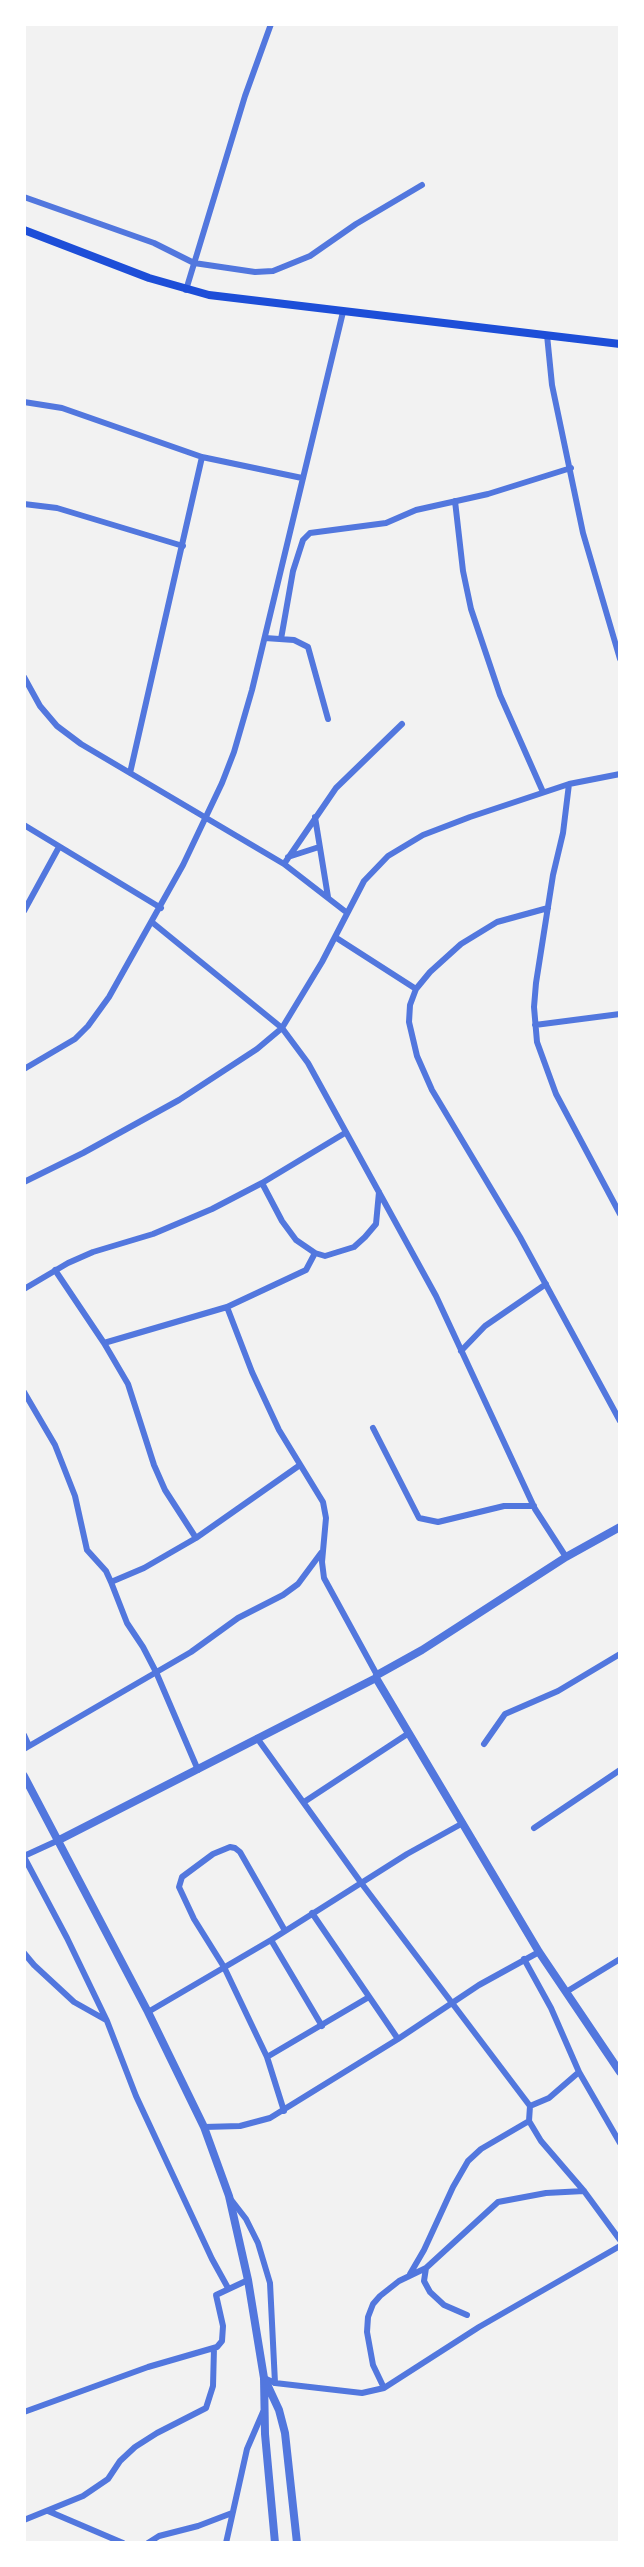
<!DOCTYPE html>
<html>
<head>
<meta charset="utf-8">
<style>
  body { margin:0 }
  #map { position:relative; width:644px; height:2567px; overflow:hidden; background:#f2f2f2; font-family:Inter,sans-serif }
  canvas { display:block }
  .frame { position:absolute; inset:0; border:26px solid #fff; pointer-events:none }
</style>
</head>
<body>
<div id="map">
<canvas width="644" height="2567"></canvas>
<div class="frame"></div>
</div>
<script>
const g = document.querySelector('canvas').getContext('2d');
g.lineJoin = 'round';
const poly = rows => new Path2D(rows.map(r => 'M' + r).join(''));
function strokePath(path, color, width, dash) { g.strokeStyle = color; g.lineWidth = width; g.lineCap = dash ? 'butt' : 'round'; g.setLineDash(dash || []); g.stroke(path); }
const minor = poly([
  [24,197,154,243,194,263,255,272,273,271,310,256,356,224,422,185],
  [186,290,245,96,271,24],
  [547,335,552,385,583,533,620,659],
  [24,402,62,408,202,457,302,478],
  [455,501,463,571,471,609,500,695,543,792],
  [24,504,57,508,183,546],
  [265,638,294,640,308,647,328,719],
  [281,639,293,571,303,540,310,533,386,523,416,510,488,494,571,468],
  [24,677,40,706,57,726,81,744,284,864,346,912],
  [130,773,202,457],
  [569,784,563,833,553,875,536,983,534,1007,537,1042,556,1094,620,1214],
  [315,817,328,897],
  [24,825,161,908],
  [288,857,319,847],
  [284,864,336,788,402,724],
  [548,908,497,922,461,944,430,972,416,989,410,1005,409,1022,417,1056,432,1090,520,1237,620,1421],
  [24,911,59,847],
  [153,923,282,1028,308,1063,436,1296,535,1509,566,1557],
  [335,937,416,989],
  [535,1025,620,1014],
  [24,1069,75,1039,88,1026,109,997,183,865,222,783,234,752,252,690,343,312],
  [24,1182,83,1153,179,1100,257,1049,282,1028,322,962,364,881,388,856,423,835,470,817,569,784,620,774],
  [262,1183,282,1221,296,1240,315,1253,325,1256,354,1247,365,1237,376,1224,379,1192],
  [55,1270,104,1343,128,1384,154,1465,165,1490,196,1538],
  [24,1289,68,1263,93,1252,153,1234,212,1209,262,1183,345,1133],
  [227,1307,252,1372,279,1430,323,1502,326,1518,322,1562,324,1578,377,1675],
  [104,1343,227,1307,306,1270,315,1253],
  [461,1351,485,1326,546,1284],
  [24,1392,55,1445,75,1496,87,1550,106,1571,111,1582,127,1623,143,1647,156,1672,198,1770],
  [373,1428,419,1518,438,1522,504,1506,534,1506],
  [111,1582,144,1568,196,1538,300,1465],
  [24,1735,29,1746],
  [257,1738,362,1884,530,2106,529,2121,541,2141,584,2191,620,2240],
  [484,1744,505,1714,558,1691,620,1654],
  [24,1749,191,1652,238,1618,283,1595,298,1584,321,1553],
  [304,1802,409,1733],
  [534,1828,620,1770],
  [24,1856,59,1840],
  [24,1857,67,1938,107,2021,136,2096,212,2259,228,2288],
  [312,1913,398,2039],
  [271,1940,322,2026],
  [24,1953,34,1965,74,2002,106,2020],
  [524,1959,551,2008,579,2072,620,2143],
  [566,1992,620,1959],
  [148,2012,271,1940,407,1854,463,1823],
  [267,2057,369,1997],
  [530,2106,549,2098,579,2072],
  [284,2111,267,2057,224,1967,194,1919,179,1887,182,1877,213,1854,230,1847,235,1848,240,1852,284,1929],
  [204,2127,240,2126,270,2118,398,2039,479,1985,539,1952],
  [229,2197,246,2219,258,2243,270,2283,275,2383],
  [426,2268,424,2281,430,2292,444,2305,467,2315],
  [410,2274,424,2250,453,2187,468,2161,481,2149,529,2121],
  [264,2378,275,2383,362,2393,384,2388,479,2327,620,2246],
  [384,2388,373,2365,367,2332,368,2317,373,2304,380,2296,399,2281,426,2268,498,2202,546,2193,584,2191],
  [24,2412,148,2367,217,2347,222,2341,223,2326,216,2295,248,2280],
  [48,2511,123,2543],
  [24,2520,83,2496,108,2479,120,2461,135,2447,157,2433,206,2408,213,2386,214,2348],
  [148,2543,159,2536,198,2526,232,2513],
  [226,2543,247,2449,263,2412]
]);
const tertiary = poly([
  [376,1678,539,1952,620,2072],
  [24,1776,148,2012,204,2127,229,2196,248,2280,264,2378,265,2434,275,2543],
  [59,1840,376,1678,377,1675,422,1650,566,1557,620,1527],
  [266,2382,279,2410,285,2433,297,2543]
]);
const secondary = poly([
  [24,230,149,278,209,295,620,344]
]);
strokePath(minor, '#5277de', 6);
strokePath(tertiary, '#5277de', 8);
strokePath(secondary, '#1d4ed8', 8);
</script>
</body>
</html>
